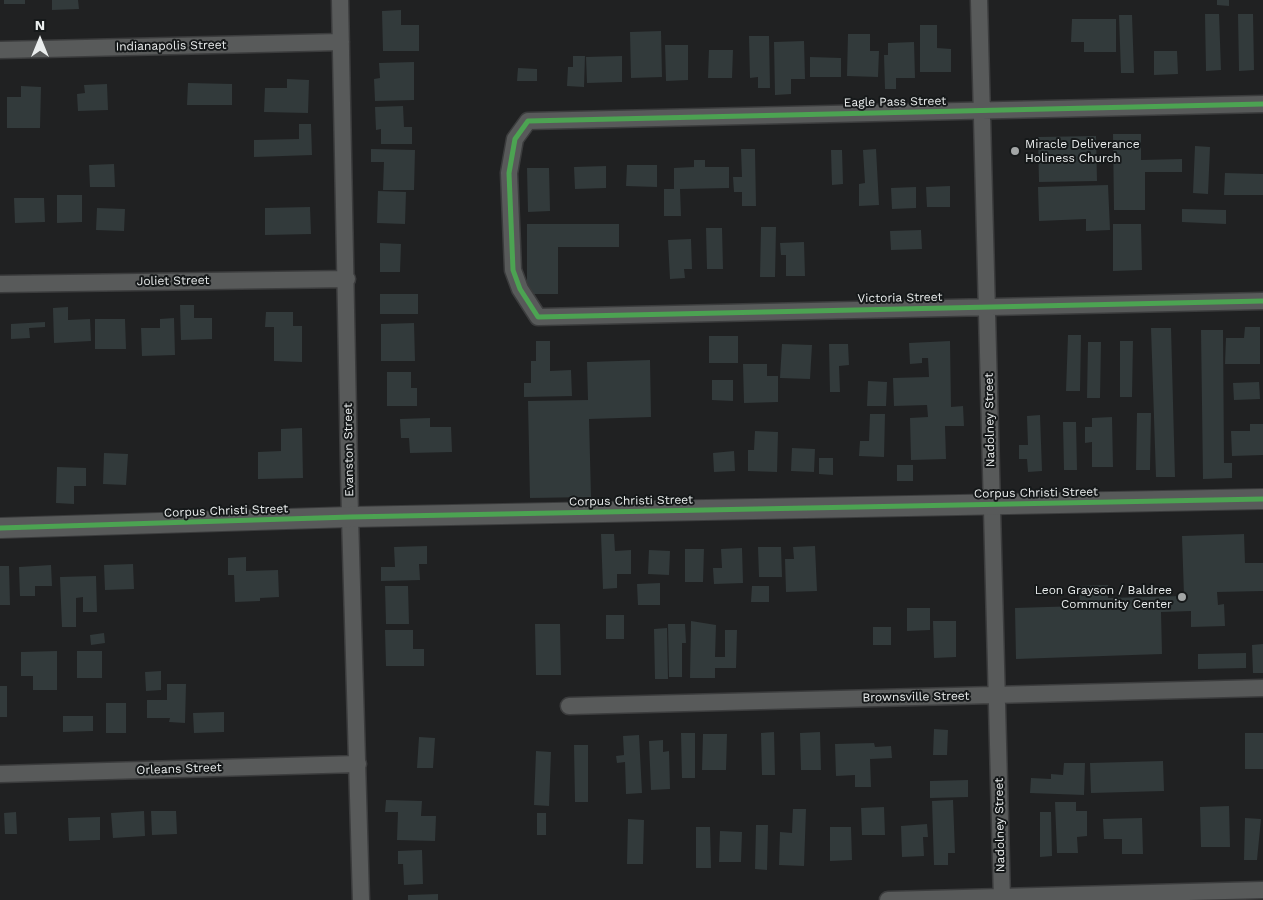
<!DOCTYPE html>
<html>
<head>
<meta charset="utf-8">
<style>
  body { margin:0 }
  #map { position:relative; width:1263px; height:900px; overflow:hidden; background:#202122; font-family:"Work Sans",sans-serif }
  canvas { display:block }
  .north { position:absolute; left:15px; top:15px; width:50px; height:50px; -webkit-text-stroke:4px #16191a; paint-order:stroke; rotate:0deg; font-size:14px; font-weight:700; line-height:20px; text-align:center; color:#eaeded }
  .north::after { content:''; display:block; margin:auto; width:18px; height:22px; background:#eaeded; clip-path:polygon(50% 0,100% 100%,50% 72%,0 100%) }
</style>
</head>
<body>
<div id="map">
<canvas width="1263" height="900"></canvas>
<div class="north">N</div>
</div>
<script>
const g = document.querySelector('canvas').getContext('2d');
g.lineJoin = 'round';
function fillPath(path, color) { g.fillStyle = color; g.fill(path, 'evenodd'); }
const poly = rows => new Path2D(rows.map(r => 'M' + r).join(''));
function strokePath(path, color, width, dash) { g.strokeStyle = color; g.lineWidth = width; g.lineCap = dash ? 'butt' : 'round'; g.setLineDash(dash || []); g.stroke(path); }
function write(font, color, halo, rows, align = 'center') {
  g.font = font + ' "Work Sans",sans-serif'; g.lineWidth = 4; g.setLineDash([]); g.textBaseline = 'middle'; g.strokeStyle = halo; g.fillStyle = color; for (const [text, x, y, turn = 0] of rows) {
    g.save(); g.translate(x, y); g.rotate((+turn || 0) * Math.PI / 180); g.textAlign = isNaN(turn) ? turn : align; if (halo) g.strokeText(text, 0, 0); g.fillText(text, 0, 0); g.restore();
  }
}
const building = poly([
  [4,0,25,0,25,4,4,4],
  [52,0,78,0,79,9,52,10],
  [1217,0,1229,0,1229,6,1217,5],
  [401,10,401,25,419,25,419,51,383,51,382,11],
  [1205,14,1219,14,1221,70,1206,71],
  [1238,14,1253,14,1254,70,1239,71],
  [1119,15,1132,15,1134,73,1121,73],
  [1072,19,1116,19,1116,52,1084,52,1084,42,1071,42],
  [920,25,937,25,937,48,951,49,951,72,920,72],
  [661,31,662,77,631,78,630,32],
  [848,34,870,34,870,51,879,51,878,77,847,76],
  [749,36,769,36,770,88,758,88,758,77,750,78],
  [804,41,805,79,791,79,791,94,775,95,774,42],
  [914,42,915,78,896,78,896,89,885,89,884,55,888,55,888,43],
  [665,45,688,45,688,80,666,81],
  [709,50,733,50,732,78,708,78],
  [1154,51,1177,51,1178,74,1154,75],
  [573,56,585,56,584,87,567,86,568,67,573,67],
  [622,56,622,82,587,83,586,57],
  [810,57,841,58,841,77,810,77],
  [414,62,414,100,375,101,374,79,380,78,379,63],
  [518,68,537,69,537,81,517,81],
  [287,79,309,80,308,113,264,112,265,88,287,88],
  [188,83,232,84,232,105,187,105],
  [107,84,108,110,78,111,77,94,85,93,84,85],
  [21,86,41,87,40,128,7,128,7,97,21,97],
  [403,106,404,127,412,127,412,144,381,144,381,129,376,130,375,107],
  [299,124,311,124,312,155,254,157,254,140,299,139],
  [1113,134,1141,134,1141,160,1182,159,1182,172,1145,172,1145,210,1114,210],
  [1096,136,1097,181,1039,182,1038,137],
  [1195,146,1210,147,1208,194,1193,193],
  [371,149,415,150,414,190,383,190,384,162,371,162],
  [741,149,755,149,756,206,742,206,742,192,734,192,733,177,742,177],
  [876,149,879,205,859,206,859,184,865,183,863,150],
  [831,150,842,150,843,184,832,185],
  [694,160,705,160,705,167,729,167,729,188,680,189,681,216,664,216,664,189,674,189,674,168,694,167],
  [114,164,115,187,90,187,89,165],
  [627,165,657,165,657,187,626,186],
  [606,166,606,188,575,189,574,167],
  [527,168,549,168,550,211,528,212],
  [1225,173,1263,174,1263,195,1224,195],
  [1108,185,1110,230,1086,231,1086,219,1039,221,1038,187],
  [950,186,950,207,927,207,926,187],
  [916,187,916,208,892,209,891,188],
  [378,191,406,192,405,224,377,223],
  [57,195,82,195,82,222,57,223],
  [14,198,44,198,45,222,15,223],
  [310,207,311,234,265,235,265,208],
  [97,208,125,209,124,231,96,230],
  [1182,209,1226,210,1226,224,1182,222],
  [527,224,619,224,619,247,558,247,558,294,527,294],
  [1113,224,1141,224,1142,270,1113,271],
  [761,227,776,227,775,277,760,277],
  [706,228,722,228,723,269,707,269],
  [921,230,922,249,891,250,890,231],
  [691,239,692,269,684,269,685,278,670,279,668,240],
  [804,242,805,276,786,276,786,255,781,255,780,243],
  [380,243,401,244,400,272,380,272],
  [380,294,418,294,418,314,380,314],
  [180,305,194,305,194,318,212,318,212,339,181,340],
  [68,307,68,320,90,319,91,341,54,343,53,308],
  [266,312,293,312,293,326,302,326,302,362,274,361,274,327,265,327],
  [174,318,175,355,142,356,141,328,160,328,160,319],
  [95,319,125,319,126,349,95,349],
  [45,322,45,327,29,328,30,338,11,339,11,324],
  [414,323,415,361,381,361,381,324],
  [1245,327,1260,327,1260,364,1225,364,1226,338,1244,338],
  [1151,328,1171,328,1175,477,1156,477],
  [1201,330,1223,330,1224,463,1232,463,1232,478,1203,479],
  [1068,335,1081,335,1080,391,1066,391],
  [709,336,738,336,738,363,709,363],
  [536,341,550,341,550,371,571,370,572,396,524,397,524,383,531,383,531,361,536,361],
  [950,341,951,407,963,406,964,426,945,426,946,459,911,460,910,418,928,417,927,405,894,406,893,378,929,377,928,358,922,358,922,363,910,364,909,343],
  [1120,341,1133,341,1132,397,1120,397],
  [1088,342,1101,342,1100,398,1087,398],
  [782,344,812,345,810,379,780,378],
  [829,344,848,344,849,365,839,366,840,392,830,392],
  [650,360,651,417,589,419,591,497,530,498,528,401,588,400,587,362],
  [743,364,767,364,767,376,778,376,778,402,744,403],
  [387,372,411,372,411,388,417,388,417,406,387,406],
  [712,380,733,380,733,401,712,400],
  [868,381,887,382,886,406,867,406],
  [1259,382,1260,399,1234,400,1233,383],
  [1137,413,1151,413,1150,470,1136,470],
  [870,414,885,414,884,457,859,456,860,441,869,441],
  [1040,415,1042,471,1028,472,1027,459,1019,459,1019,445,1028,445,1027,416],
  [1112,417,1113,467,1092,467,1092,442,1085,443,1085,427,1092,427,1092,418],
  [430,418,430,427,451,427,452,452,410,453,409,438,401,438,400,419],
  [1063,422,1076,422,1077,470,1064,470],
  [1250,424,1263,424,1263,455,1232,456,1231,431,1250,431],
  [302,428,303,478,258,479,258,452,281,451,281,429],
  [755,431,778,432,777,472,748,471,748,450,754,450],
  [792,448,815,449,814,472,791,471],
  [734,451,735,471,714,472,713,453],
  [104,453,128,454,126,485,103,484],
  [819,458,833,458,833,475,819,474],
  [897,465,913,465,913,481,897,481],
  [57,467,86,468,86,486,74,486,74,504,56,503],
  [601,534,614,534,615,551,631,550,631,574,617,574,617,588,603,589],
  [1244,534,1245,563,1263,563,1263,591,1217,592,1218,605,1224,604,1225,626,1191,627,1191,611,1161,612,1162,654,1016,659,1015,608,1080,606,1079,586,1108,585,1108,598,1184,596,1182,536],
  [427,546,427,564,419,564,420,580,381,581,381,567,395,567,394,547],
  [815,546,817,591,786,592,785,559,794,559,793,547],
  [758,547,781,547,782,577,759,577],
  [742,548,743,583,714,584,713,568,722,568,721,549],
  [685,549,704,549,703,582,685,582],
  [649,550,670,551,669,575,648,574],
  [246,557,246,571,278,570,279,597,260,598,260,601,235,602,234,575,228,575,228,558],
  [133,564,134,589,105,590,104,565],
  [51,565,52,586,35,586,35,596,20,596,19,567],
  [0,566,9,566,10,605,0,605],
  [96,576,97,612,83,612,83,597,76,598,76,627,62,627,60,577],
  [660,583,660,605,638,605,637,584],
  [385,586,408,586,409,624,386,624],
  [752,586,769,586,769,602,751,602],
  [907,608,930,608,930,630,907,631],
  [606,615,624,615,624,639,606,639],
  [691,621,716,625,715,657,725,657,725,630,737,630,736,668,715,668,715,678,690,678],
  [933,621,956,621,956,657,934,658],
  [535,624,560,624,561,675,536,675],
  [668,624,685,624,686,643,682,643,682,677,669,677],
  [873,627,891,627,891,645,873,645],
  [667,628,668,679,655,679,654,629],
  [385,630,413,630,413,649,424,649,424,666,386,666],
  [104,633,105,643,91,645,90,635],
  [1263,644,1263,673,1253,673,1252,645],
  [57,651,57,690,33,690,33,676,21,676,21,652],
  [77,651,102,651,102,678,77,678],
  [1246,653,1246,668,1198,669,1198,654],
  [161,671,161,690,146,691,145,672],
  [167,684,186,684,185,723,169,722,170,718,147,718,147,700,167,700],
  [0,686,7,686,7,717,0,717],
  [106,703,126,703,126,733,106,733],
  [224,712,224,732,194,733,193,713],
  [63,716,93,716,93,731,63,732],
  [934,729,948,730,947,755,933,755],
  [774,732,775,775,762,775,761,733],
  [820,732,821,770,801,770,800,733],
  [681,733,695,733,695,778,682,778],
  [1245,733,1263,733,1263,769,1245,769],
  [703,734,727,734,726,770,702,770],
  [639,735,642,793,626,794,625,762,617,763,616,756,624,755,623,736],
  [419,737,435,738,433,768,417,768],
  [663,740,663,752,669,751,670,789,651,790,649,741],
  [874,743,875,747,891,746,892,758,870,759,871,787,855,787,855,775,836,776,835,744],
  [574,745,588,745,588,802,575,802],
  [536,751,551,752,549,806,534,805],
  [1163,761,1164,791,1091,793,1090,763],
  [1064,763,1085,763,1084,795,1030,793,1031,778,1051,779,1051,774,1063,775],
  [968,780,968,797,930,798,930,781],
  [386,800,422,801,421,816,436,816,435,841,397,840,398,812,385,812],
  [953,800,955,853,948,853,948,865,934,865,932,801],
  [1055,802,1076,802,1076,811,1087,811,1087,836,1077,837,1078,853,1057,853],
  [1229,806,1230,847,1201,847,1200,807],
  [884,807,885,835,862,835,861,808],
  [793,809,806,809,804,866,779,865,780,832,792,833],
  [144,811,145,836,113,838,111,813],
  [151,811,176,811,177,834,152,835],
  [16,812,17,834,5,834,4,813],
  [1040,812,1051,812,1052,856,1040,857],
  [537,813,546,813,546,835,537,835],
  [100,817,100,840,69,841,68,818],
  [1142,818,1143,854,1122,854,1122,839,1104,839,1103,819],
  [1245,818,1261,819,1257,860,1244,860],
  [628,819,644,820,643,864,627,864],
  [927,824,928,837,923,837,924,856,902,857,901,826],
  [756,825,768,825,767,870,755,869],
  [696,827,710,827,711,868,696,868],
  [830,827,851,827,852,860,830,861],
  [720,831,742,832,741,862,719,862],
  [422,850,423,884,404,885,403,864,398,864,398,851],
  [438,894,438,900,408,900,408,895]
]);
const minor = poly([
  [340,0,350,517,361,900],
  [979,0,1002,900],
  [0,50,341,42],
  [1263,104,528,121,515,139,509,173,513,270,520,289,538,317,1263,301],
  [0,284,347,279],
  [569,706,1263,688],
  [0,774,358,764],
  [888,900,1263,890]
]);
const tertiary = poly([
  [0,528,350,517,1263,499]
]);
const cycleway = poly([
  [1263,104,528,121,515,139,509,173,513,270,520,289,538,317,1263,301],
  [0,528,350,517,1263,499]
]);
const markers = [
  [1015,151,5,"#a3a6a6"],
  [1182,597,5,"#a3a6a6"]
];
const streetNames = [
  ["Indianapolis Street",171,46,-1],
  ["Eagle Pass Street",895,102,-1],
  ["Joliet Street",173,281,-1],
  ["Victoria Street",900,298,-1],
  ["Nadolney Street",990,420,-91],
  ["Evanston Street",349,450,-91],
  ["Corpus Christi Street",1036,493,-1],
  ["Corpus Christi Street",631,501,-1],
  ["Corpus Christi Street",226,511,-2],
  ["Brownsville Street",916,697,-1],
  ["Orleans Street",179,769,-2],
  ["Nadolney Street",1000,825,-91]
];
const poiNames = [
  ["Miracle Deliverance",1025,144],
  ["Holiness Church",1025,158],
  ["Leon Grayson / Baldree",1172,590,"right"],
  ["Community Center",1172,604,"right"]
];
fillPath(building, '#323a3b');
strokePath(minor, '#3b3c3d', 19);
strokePath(tertiary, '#3b3c3d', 22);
strokePath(minor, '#585a5a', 16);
strokePath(tertiary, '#585a5a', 20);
strokePath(cycleway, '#4ca352', 5);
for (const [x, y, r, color] of markers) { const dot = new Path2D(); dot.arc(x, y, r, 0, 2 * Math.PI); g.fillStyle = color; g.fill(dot); strokePath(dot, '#16191a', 2); }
write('12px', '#eaeded', '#16191a', streetNames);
write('12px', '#eaeded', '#16191a', poiNames, 'left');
</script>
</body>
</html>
